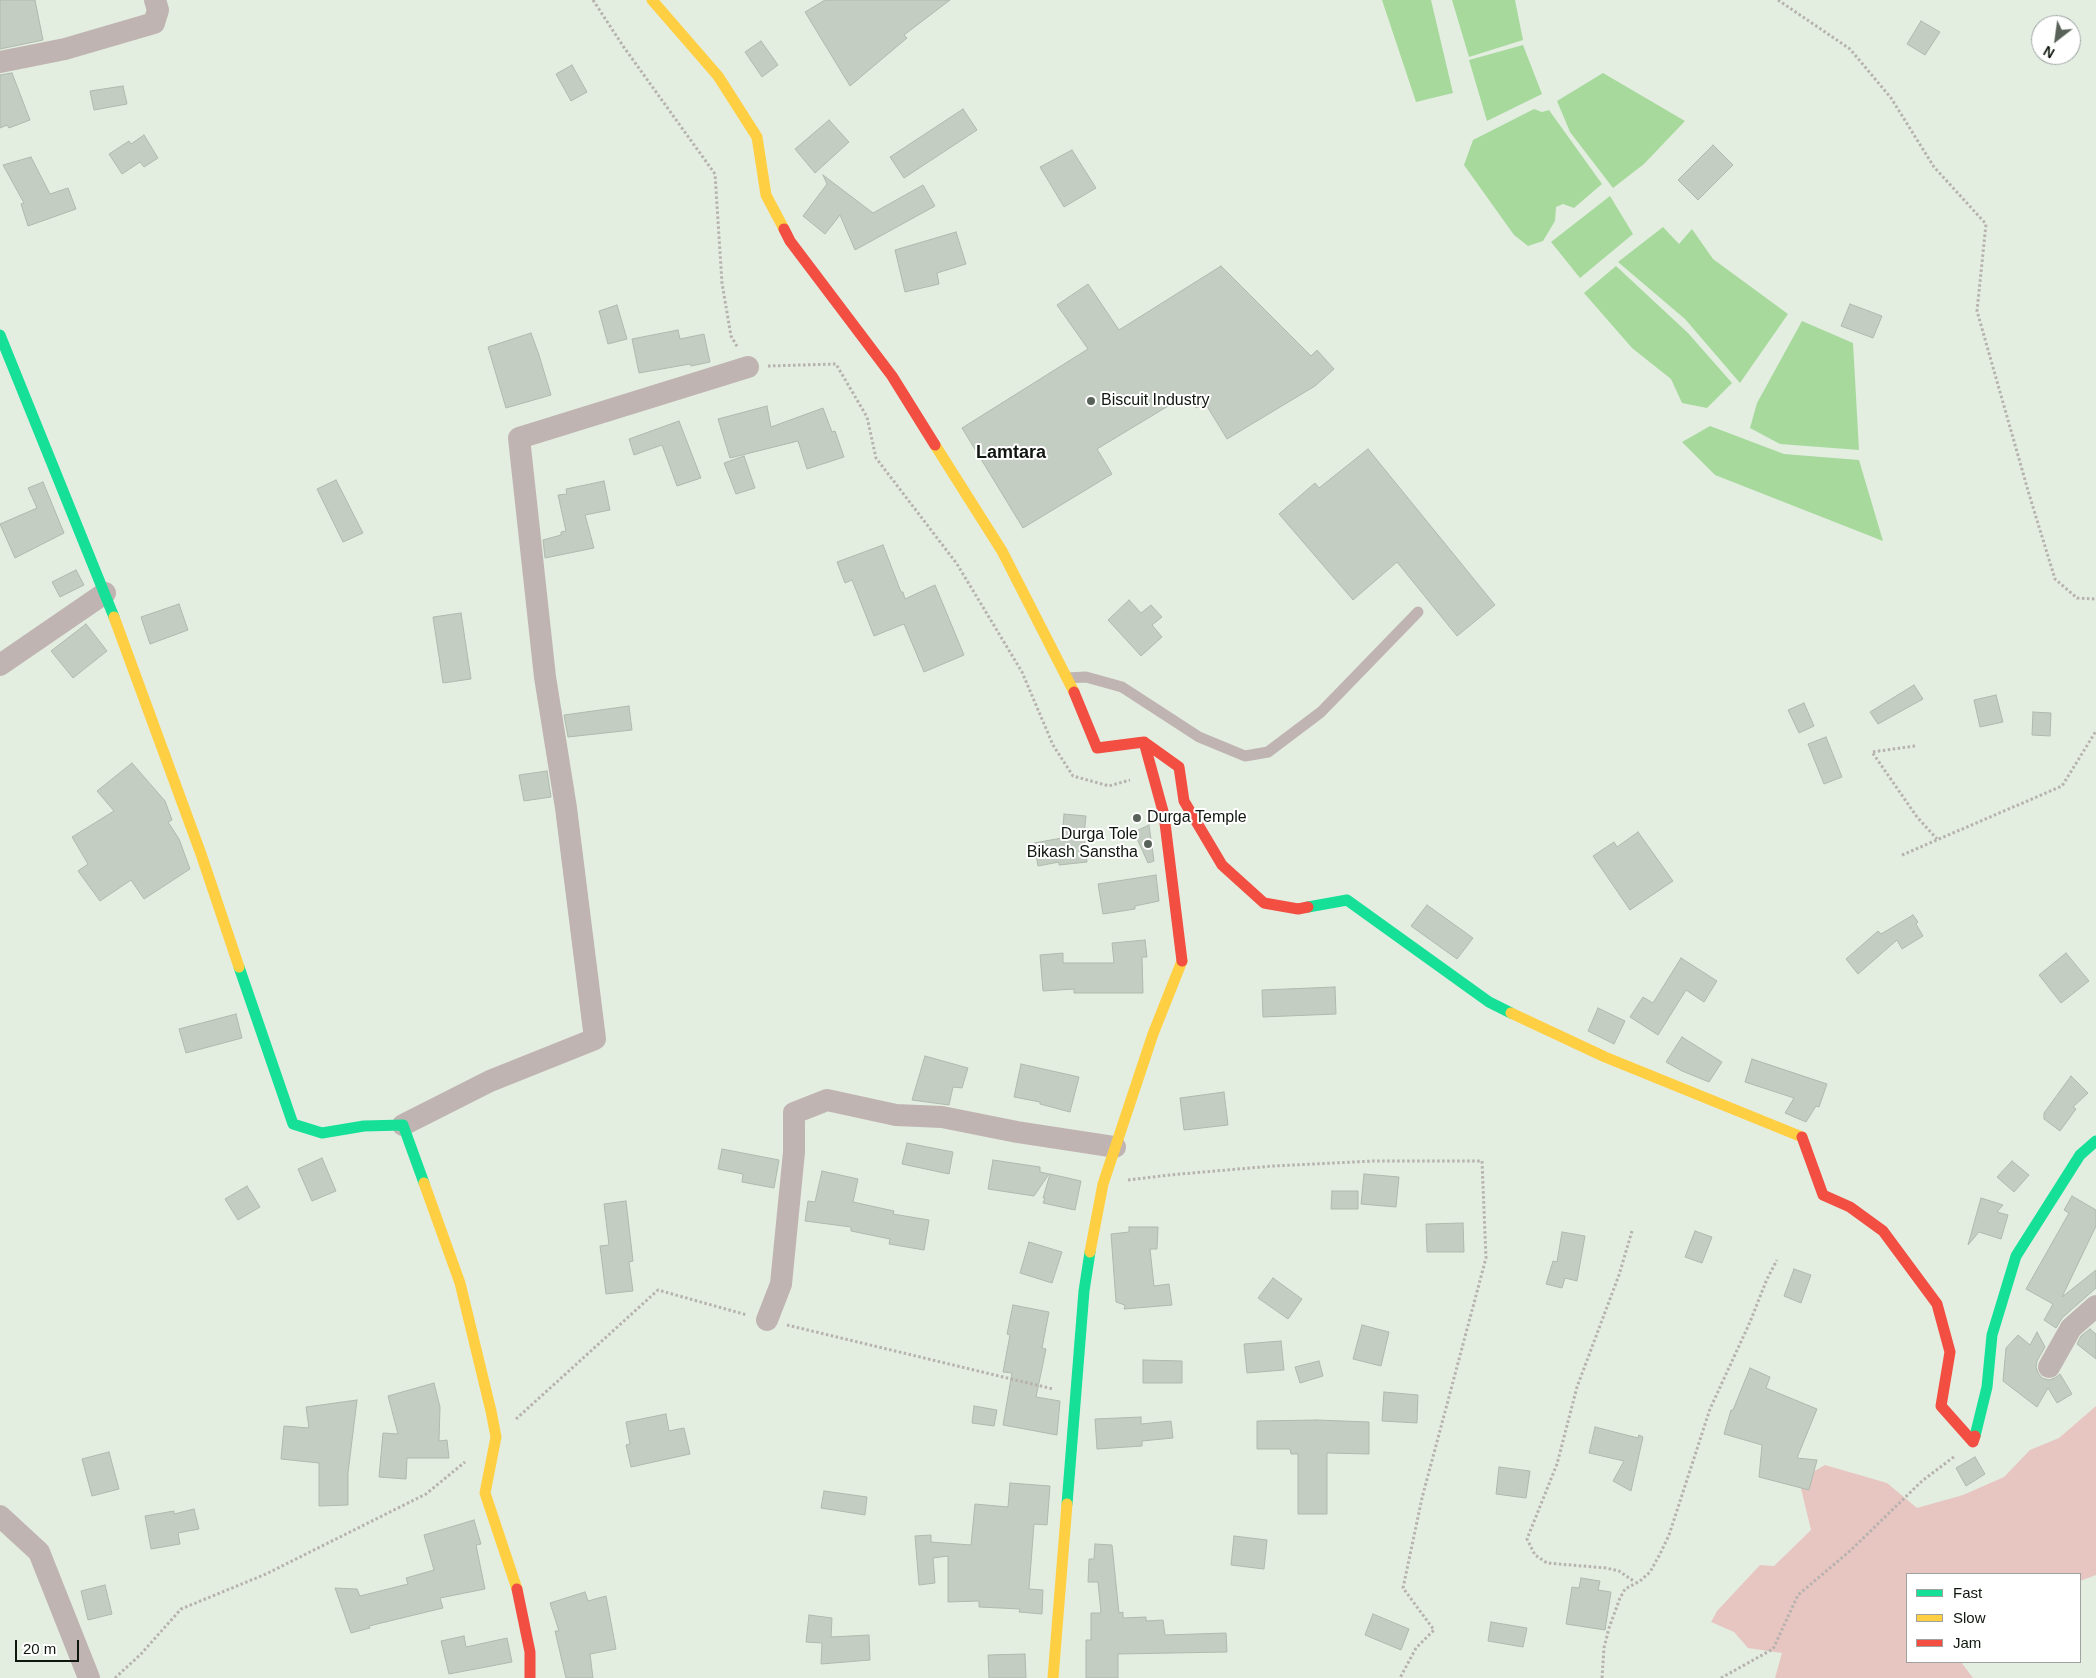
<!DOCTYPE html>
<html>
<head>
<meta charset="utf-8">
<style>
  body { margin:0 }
  #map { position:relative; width:2096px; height:1678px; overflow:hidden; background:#e3eee1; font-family:Arial,sans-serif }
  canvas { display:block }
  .legend { position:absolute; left:1906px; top:1573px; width:175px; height:90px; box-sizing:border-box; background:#fff; border:1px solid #9fa29f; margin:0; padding:6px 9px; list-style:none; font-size:15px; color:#0f170e }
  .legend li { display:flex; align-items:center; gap:10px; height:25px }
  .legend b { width:25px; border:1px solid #9fa29f }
  .north { position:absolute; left:2031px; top:15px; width:50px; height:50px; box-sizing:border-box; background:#fff; border:1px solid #9fa29f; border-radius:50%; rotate:210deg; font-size:14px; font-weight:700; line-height:20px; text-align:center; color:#0f170e }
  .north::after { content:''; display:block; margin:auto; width:18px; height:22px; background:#596258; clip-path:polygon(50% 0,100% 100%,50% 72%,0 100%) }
  .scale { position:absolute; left:15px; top:1640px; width:64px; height:22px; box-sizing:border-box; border:2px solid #0f170e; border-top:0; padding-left:6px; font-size:15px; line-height:18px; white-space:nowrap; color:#0f170e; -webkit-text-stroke:4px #fff; paint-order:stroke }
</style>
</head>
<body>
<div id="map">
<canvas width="2096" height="1678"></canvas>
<ul class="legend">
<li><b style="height:6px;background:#16e098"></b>Fast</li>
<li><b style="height:6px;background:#ffcf43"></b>Slow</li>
<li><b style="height:6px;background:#f24e42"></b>Jam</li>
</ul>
<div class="north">N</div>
<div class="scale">20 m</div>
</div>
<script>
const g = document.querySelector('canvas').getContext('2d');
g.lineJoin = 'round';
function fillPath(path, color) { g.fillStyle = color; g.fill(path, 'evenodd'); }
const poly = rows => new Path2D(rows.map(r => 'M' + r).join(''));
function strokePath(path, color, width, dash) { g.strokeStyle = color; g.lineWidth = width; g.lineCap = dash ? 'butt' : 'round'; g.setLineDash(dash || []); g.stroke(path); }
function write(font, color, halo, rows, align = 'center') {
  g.font = font + ' Arial,sans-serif'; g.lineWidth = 4; g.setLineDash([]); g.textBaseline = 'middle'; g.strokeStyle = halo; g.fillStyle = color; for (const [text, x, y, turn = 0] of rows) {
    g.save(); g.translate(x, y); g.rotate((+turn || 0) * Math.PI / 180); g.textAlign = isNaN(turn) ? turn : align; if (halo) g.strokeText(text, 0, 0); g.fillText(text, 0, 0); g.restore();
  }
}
const green = poly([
  [2096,1406,2096,1575,2080,1581,2080,1574,1907,1574,1907,1662,1961,1662,1973,1678,1775,1678,1782,1653,1748,1648,1734,1632,1711,1622,1717,1611,1760,1565,1774,1566,1811,1530,1799,1480,1825,1465,1887,1483,1917,1508,1963,1495,2004,1477,2030,1450,2059,1438]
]);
const water = poly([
  [1382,0,1431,0,1453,93,1416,102],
  [1452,0,1515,0,1523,40,1469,57],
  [1523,45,1542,94,1487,121,1469,60],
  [1603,73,1685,121,1644,164,1613,188,1570,132,1557,101],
  [1534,109,1542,112,1549,110,1602,184,1574,208,1563,204,1556,207,1555,221,1543,241,1528,246,1514,235,1464,165,1473,140],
  [1610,196,1633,234,1580,278,1551,242],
  [1663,227,1679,244,1692,229,1713,259,1788,314,1740,383,1685,319,1618,262],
  [1616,266,1688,333,1732,383,1707,408,1682,403,1671,379,1632,348,1584,293],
  [1802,321,1853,343,1859,450,1780,444,1750,428,1757,403],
  [1710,426,1784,454,1859,460,1883,541,1715,475,1682,442]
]);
const building = poly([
  [0,0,35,0,43,40,0,49,0,0],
  [825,0,950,0,904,35,907,38,850,86,805,12,825,0],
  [1921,21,1940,32,1925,55,1907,44,1921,21],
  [761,41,778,65,762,77,745,52,761,41],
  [572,65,587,92,571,101,556,74,572,65],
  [12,73,30,120,9,128,7,125,0,128,0,75,12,73],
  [123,86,127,104,94,110,90,91,123,86],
  [963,109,977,130,904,178,890,157,963,109],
  [829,120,849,142,815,173,795,149,829,120],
  [144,135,158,158,144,167,140,162,122,174,109,154,129,141,131,144,144,135],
  [1713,145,1733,165,1698,200,1678,180,1713,145],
  [1072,150,1096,188,1064,207,1040,167,1072,150],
  [31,157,50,194,68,188,76,209,28,226,21,204,24,203,3,165,31,157],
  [823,175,873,213,923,185,935,206,855,250,840,215,825,234,803,216,827,184,823,175],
  [956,232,966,264,937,273,939,284,905,292,895,250,956,232],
  [1221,266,1311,356,1317,350,1334,369,1315,386,1227,439,1205,403,1196,408,1188,394,1097,449,1112,474,1023,528,962,428,1088,349,1057,305,1088,284,1119,330,1221,266],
  [1850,304,1882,316,1873,338,1841,326,1850,304],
  [617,305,627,339,608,344,599,311,617,305],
  [678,330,680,339,704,334,710,362,691,366,690,364,639,373,632,339,678,330],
  [531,333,539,355,551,395,506,408,488,347,531,333],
  [767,406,771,427,823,408,832,432,835,431,844,457,807,469,798,441,730,458,718,419,767,406],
  [679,421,701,478,677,486,662,445,634,455,629,439,679,421],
  [1368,449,1495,605,1457,636,1397,562,1353,600,1279,514,1315,483,1319,488,1368,449],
  [744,456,755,488,736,494,724,463,744,456],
  [336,480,363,533,343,542,317,489,336,480],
  [604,481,610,510,585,515,594,548,545,558,543,540,561,535,561,532,566,531,558,495,567,494,566,489,604,481],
  [43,482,64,533,15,558,0,524,37,508,28,488,43,482],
  [883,545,901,592,903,592,905,599,935,585,964,655,924,672,904,624,874,636,852,580,845,583,837,562,883,545],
  [76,570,84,585,60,597,52,582,76,570],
  [1129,600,1141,613,1151,605,1162,617,1152,625,1162,637,1141,656,1108,620,1129,600],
  [179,604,188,630,150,644,141,617,179,604],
  [461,613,471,679,443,683,433,617,461,613],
  [86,624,107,651,73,678,51,651,86,624],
  [1914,685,1923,699,1878,724,1870,712,1914,685],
  [1996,695,2003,722,1980,727,1974,700,1996,695],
  [1804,703,1814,726,1799,733,1788,710,1804,703],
  [629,706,632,730,568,737,564,715,629,706],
  [2033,712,2051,713,2050,736,2032,735,2033,712],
  [1826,737,1842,777,1824,784,1808,744,1826,737],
  [132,763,165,801,172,820,168,822,179,839,190,869,144,899,131,880,100,901,78,871,88,864,72,837,114,811,97,791,132,763],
  [547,771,551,797,524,801,519,775,547,771],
  [1064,814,1086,816,1084,836,1087,862,1059,865,1059,862,1038,866,1034,843,1062,838,1064,814],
  [1149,825,1154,861,1148,863,1134,832,1149,825],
  [1638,832,1673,881,1630,910,1593,856,1614,842,1617,847,1638,832],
  [1156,875,1159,901,1135,906,1135,909,1103,914,1098,884,1156,875],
  [1427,905,1473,938,1457,959,1411,926,1427,905],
  [1913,915,1918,922,1916,924,1923,936,1902,949,1897,940,1858,974,1846,959,1878,931,1881,934,1913,915],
  [1145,940,1147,957,1142,957,1143,993,1074,993,1074,989,1043,991,1040,955,1063,953,1063,963,1114,963,1112,943,1145,940],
  [2066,953,2089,981,2061,1003,2039,975,2066,953],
  [1681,958,1717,981,1704,1002,1686,990,1658,1035,1630,1017,1643,997,1653,1003,1681,958],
  [1335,987,1336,1014,1263,1017,1262,990,1335,987],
  [1598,1008,1625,1021,1614,1044,1588,1031,1598,1008],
  [236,1014,242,1038,186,1053,179,1029,236,1014],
  [1682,1037,1722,1062,1709,1082,1682,1071,1666,1062,1682,1037],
  [925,1056,968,1068,962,1088,953,1087,949,1105,912,1100,925,1056],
  [1752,1059,1827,1084,1819,1107,1816,1106,1806,1122,1785,1113,1794,1098,1745,1082,1752,1059],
  [1021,1064,1079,1077,1070,1112,1040,1104,1040,1102,1014,1097,1021,1064],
  [2071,1076,2088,1093,2073,1107,2076,1109,2060,1131,2044,1119,2044,1113,2071,1076],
  [1224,1092,1228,1125,1184,1130,1180,1098,1224,1092],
  [907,1143,953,1152,949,1174,902,1164,907,1143],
  [722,1149,779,1160,774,1188,742,1182,743,1174,718,1169,722,1149],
  [322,1158,336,1191,312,1201,298,1169,322,1158],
  [993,1160,1040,1167,1040,1172,1049,1174,1034,1196,988,1189,993,1160],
  [2012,1161,2029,1175,2014,1192,1997,1177,2012,1161],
  [822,1171,858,1179,853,1202,894,1211,893,1214,929,1220,924,1250,889,1244,890,1239,851,1231,851,1227,805,1221,808,1201,815,1202,822,1171],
  [1050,1174,1081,1181,1075,1210,1043,1203,1045,1198,1043,1198,1050,1174],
  [1364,1174,1399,1177,1396,1207,1361,1204,1364,1174],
  [247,1186,260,1207,238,1220,225,1199,247,1186],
  [1332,1191,1358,1191,1358,1209,1331,1209,1332,1191],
  [2072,1196,2096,1210,2096,1226,2062,1297,2096,1270,2096,1288,2062,1318,2056,1328,2044,1320,2053,1304,2026,1289,2069,1213,2064,1210,2072,1196],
  [1981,1198,2003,1205,1997,1212,2008,1215,2001,1239,1979,1232,1968,1245,1981,1198],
  [626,1201,633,1261,629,1262,633,1291,606,1294,600,1246,609,1245,604,1204,626,1201],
  [1463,1223,1464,1252,1427,1252,1426,1224,1463,1223],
  [1129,1227,1158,1227,1157,1249,1150,1249,1154,1286,1169,1284,1172,1305,1124,1309,1125,1305,1116,1302,1111,1234,1129,1232,1129,1227],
  [1695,1231,1712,1237,1702,1263,1685,1257,1695,1231],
  [1562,1232,1585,1236,1577,1281,1565,1278,1562,1288,1546,1284,1553,1261,1557,1262,1562,1232],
  [1029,1242,1062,1252,1052,1283,1020,1273,1029,1242],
  [1794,1269,1811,1275,1801,1303,1784,1296,1794,1269],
  [1273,1278,1302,1299,1288,1319,1258,1298,1273,1278],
  [1013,1305,1049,1312,1042,1348,1046,1349,1036,1397,1060,1401,1057,1435,1003,1425,1012,1373,1003,1372,1010,1335,1007,1334,1013,1305],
  [1362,1325,1389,1332,1381,1366,1353,1359,1362,1325],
  [2090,1329,2096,1334,2096,1359,2077,1344,2081,1336,2090,1329],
  [2037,1332,2045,1347,2037,1361,2036,1367,2038,1373,2042,1378,2049,1380,2055,1378,2060,1374,2072,1394,2057,1403,2048,1388,2037,1407,2003,1381,2006,1348,2018,1335,2030,1345,2037,1332],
  [1281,1341,1284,1370,1247,1373,1244,1344,1281,1341],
  [1143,1360,1182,1361,1182,1383,1143,1383,1143,1360],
  [1319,1361,1323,1376,1300,1383,1295,1367,1319,1361],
  [1750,1368,1770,1377,1766,1388,1817,1409,1797,1458,1817,1460,1809,1490,1759,1477,1762,1445,1724,1434,1731,1410,1733,1410,1750,1368],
  [434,1383,440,1407,439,1441,447,1440,449,1458,407,1458,406,1479,379,1477,383,1433,398,1434,388,1396,434,1383],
  [1384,1392,1418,1395,1417,1423,1382,1421,1384,1392],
  [357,1400,348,1473,348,1505,319,1506,319,1463,281,1459,284,1426,309,1428,306,1407,357,1400],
  [974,1406,997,1410,994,1426,972,1423,974,1406],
  [666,1414,669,1431,684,1428,690,1454,631,1467,626,1445,630,1444,626,1422,666,1414],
  [1141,1417,1141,1424,1171,1421,1173,1438,1142,1441,1142,1446,1097,1449,1095,1419,1141,1417],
  [1317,1420,1369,1422,1369,1454,1327,1453,1327,1514,1298,1514,1298,1454,1291,1454,1290,1449,1257,1449,1257,1421,1317,1420],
  [1595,1427,1638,1438,1639,1435,1643,1437,1631,1491,1613,1481,1624,1461,1589,1453,1595,1427],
  [109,1452,119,1489,92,1496,82,1459,109,1452],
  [1975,1457,1985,1474,1966,1486,1956,1468,1975,1457],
  [1499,1467,1530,1471,1526,1498,1496,1494,1499,1467],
  [1010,1483,1050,1486,1047,1525,1034,1524,1029,1589,1043,1590,1042,1614,1019,1612,1020,1609,979,1607,979,1601,948,1602,948,1556,933,1558,935,1583,919,1585,915,1536,931,1535,931,1542,971,1545,975,1504,1008,1507,1010,1483],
  [824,1491,867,1497,865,1515,821,1508,824,1491],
  [194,1509,199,1529,178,1533,180,1544,151,1549,145,1516,174,1511,174,1514,194,1509],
  [474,1520,481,1544,476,1545,485,1589,440,1598,443,1608,369,1626,370,1628,351,1633,335,1588,357,1589,360,1596,408,1584,406,1578,434,1570,424,1535,474,1520],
  [1234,1536,1267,1540,1264,1569,1231,1565,1234,1536],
  [1095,1544,1112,1545,1119,1613,1123,1612,1123,1618,1146,1617,1146,1621,1163,1620,1165,1635,1226,1633,1227,1652,1118,1654,1118,1678,1086,1678,1086,1640,1091,1640,1091,1613,1101,1613,1098,1582,1088,1582,1089,1559,1094,1559,1095,1544],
  [1581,1578,1600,1581,1598,1590,1611,1592,1605,1630,1566,1624,1572,1587,1579,1588,1581,1578],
  [105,1585,112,1614,88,1620,81,1591,105,1585],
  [585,1592,588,1601,606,1596,616,1649,590,1654,593,1678,566,1678,555,1631,559,1631,550,1603,585,1592],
  [1373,1614,1409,1629,1401,1650,1365,1635,1373,1614],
  [809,1615,832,1618,831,1637,869,1635,870,1660,821,1664,822,1643,806,1642,809,1615],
  [1491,1622,1527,1628,1523,1647,1488,1641,1491,1622],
  [464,1636,466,1647,507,1638,512,1662,449,1674,441,1641,464,1636],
  [1025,1654,1026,1678,989,1678,988,1655,1025,1654]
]);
const path = poly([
  [593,0,623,46,715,174,722,283,731,336,738,348],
  [1778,0,1850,49,1891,98,1934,167,1986,224,1977,311,2029,494,2055,579,2077,598,2096,599],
  [768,366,836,364,867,417,876,458,957,564,1022,672,1053,745,1073,776,1109,786,1130,780],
  [1915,746,1872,752,1917,817,1937,839],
  [1902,855,2062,786,2096,731],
  [1128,1180,1169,1175,1273,1166,1374,1161,1482,1161,1486,1258,1422,1498,1403,1588,1434,1630,1416,1648,1400,1678],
  [1632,1231,1619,1275,1577,1387,1557,1464,1527,1539,1535,1555,1547,1563,1606,1568,1619,1571,1635,1582],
  [787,1325,1053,1389],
  [516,1419,658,1290,747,1315],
  [115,1678,141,1654,181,1609,266,1574,426,1494,465,1462],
  [1602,1678,1604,1648,1609,1628,1620,1598,1625,1589,1640,1581,1650,1572,1660,1554,1669,1535,1710,1409,1750,1322,1767,1279,1777,1260],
  [1721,1678,1773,1649,1798,1595,1851,1550,1922,1481,1955,1456]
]);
const lane = poly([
  [1067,678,1086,677,1122,687,1199,737,1245,756,1268,752,1321,712,1418,612]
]);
const street = poly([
  [0,62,65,49,154,23,158,10,155,0],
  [0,665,105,593],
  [403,1125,490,1081,595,1039,566,808,545,677,519,438,748,367],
  [767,1320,781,1284,794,1152,794,1113,827,1100,896,1115,942,1117,1017,1132,1115,1147],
  [2049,1367,2071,1328,2096,1306],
  [0,1516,39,1552,89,1678]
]);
const fast = poly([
  [0,335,114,617],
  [1308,907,1347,900,1489,1002,1511,1013],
  [239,967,293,1124,322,1133,364,1126,403,1125,424,1183],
  [1975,1436,1987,1387,1992,1335,2016,1256,2080,1155,2096,1141],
  [1067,1504,1084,1291,1090,1252]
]);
const slow = poly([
  [652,0,718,76,757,137,766,195,784,229],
  [935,445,1002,551,1074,692],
  [114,617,201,854,239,967],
  [1511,1013,1605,1057,1802,1137],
  [424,1183,460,1283,491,1411,496,1437,485,1493,517,1589],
  [1090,1252,1103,1184,1153,1034,1182,961],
  [1053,1678,1067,1504]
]);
const jam = poly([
  [784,229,790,241,892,376,935,445],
  [1074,692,1097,748,1144,742,1164,815,1182,961],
  [1144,742,1179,767,1184,801,1222,865,1264,903,1298,909,1308,907],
  [1802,1137,1823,1195,1850,1207,1883,1231,1937,1304,1950,1352,1941,1406,1973,1442,1975,1436],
  [517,1589,530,1652,530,1678]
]);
const markers = [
  [1091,401,5,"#596258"],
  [1137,818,5,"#596258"],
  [1148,844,5,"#596258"]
];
const poiNames = [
  ["Biscuit Industry",1101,401],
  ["Durga Temple",1147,818],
  ["Durga Tole",1138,835,"right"],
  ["Bikash Sanstha",1138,853,"right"]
];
const neighbourhoodNames = [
  ["Lamtara",1011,453]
];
fillPath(green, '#e7c6c2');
fillPath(water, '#a7d99d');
fillPath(building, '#c4cdc2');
strokePath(building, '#b0b9ae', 1);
strokePath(path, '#b7b2ae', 3, [2.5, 2.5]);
strokePath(lane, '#c0b4b2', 11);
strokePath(street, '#c0b4b2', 22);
strokePath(fast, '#16e098', 11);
strokePath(slow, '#ffcf43', 11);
strokePath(jam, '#f24e42', 11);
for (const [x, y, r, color] of markers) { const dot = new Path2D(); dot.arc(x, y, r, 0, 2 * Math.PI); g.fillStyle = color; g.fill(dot); strokePath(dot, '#fff', 2); }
write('16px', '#0f170e', '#fff', poiNames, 'left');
write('bold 18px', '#0f170e', '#fff', neighbourhoodNames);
</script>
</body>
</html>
